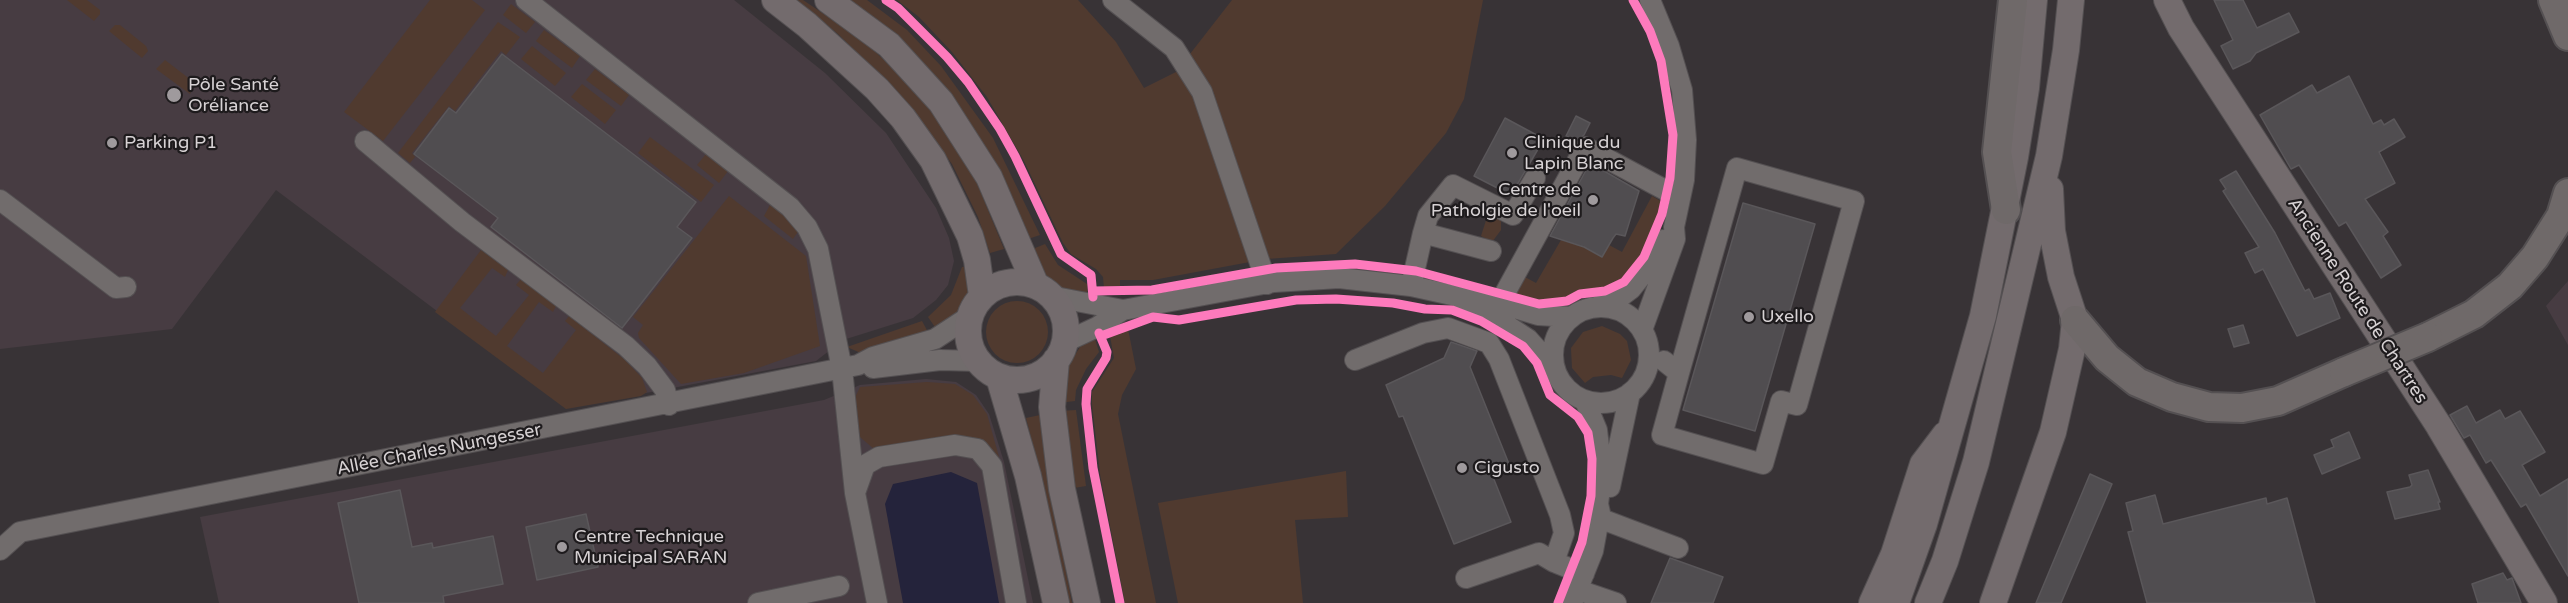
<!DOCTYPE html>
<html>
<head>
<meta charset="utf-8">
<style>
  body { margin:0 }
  canvas { display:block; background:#383336 }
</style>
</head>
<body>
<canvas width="2568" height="603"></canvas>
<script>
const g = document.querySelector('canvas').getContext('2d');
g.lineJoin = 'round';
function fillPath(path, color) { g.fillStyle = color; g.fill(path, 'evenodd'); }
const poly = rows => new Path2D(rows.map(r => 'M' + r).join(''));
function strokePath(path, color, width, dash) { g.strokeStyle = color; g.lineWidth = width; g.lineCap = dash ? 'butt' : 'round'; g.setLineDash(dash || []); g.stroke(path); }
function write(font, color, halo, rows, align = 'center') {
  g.font = font + ' "Varela Round",sans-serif'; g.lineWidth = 4.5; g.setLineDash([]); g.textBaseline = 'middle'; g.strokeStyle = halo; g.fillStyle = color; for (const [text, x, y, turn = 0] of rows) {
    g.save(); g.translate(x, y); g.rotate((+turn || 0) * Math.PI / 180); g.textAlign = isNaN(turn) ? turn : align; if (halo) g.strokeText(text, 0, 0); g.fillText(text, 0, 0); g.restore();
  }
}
const built = poly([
  [0,0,734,0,825,73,886,133,936,208,949,238,954,261,948,285,936,300,913,318,843,340,816,361,566,408,276,190,172,329,0,349],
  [2568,281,2568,345,2546,306],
  [926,379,956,382,976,395,989,414,1004,462,1033,603,219,603,200,517,824,400,860,385]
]);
const green = poly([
  [67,0,87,0,100,10,100,14,94,21],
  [430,0,472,0,485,10,383,141,344,112],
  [797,0,803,0,864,41,910,85,933,112,976,181,1004,249,990,253,978,217,952,164,901,96,838,34],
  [835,0,867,0,907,30,941,66,993,138,1040,235,1022,241,993,175],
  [897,0,1078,0,1116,42,1144,88,1176,72,1232,0,1483,0,1464,99,1446,133,1385,206,1336,254,1266,259,1153,280,1120,280,1120,286,1104,288,1103,277,1096,269,1071,254,1063,243,1024,161,987,97,952,52,919,17],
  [511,4,535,22,526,33,503,15],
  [498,22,520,37,506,55,501,51,455,111,449,106,412,153,415,157,410,163,398,153],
  [115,25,120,25,146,46,148,51,142,58,109,31],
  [544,30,580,56,572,68,536,41],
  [532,46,566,73,555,86,521,59],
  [165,60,195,83,190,94,156,69],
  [595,69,629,95,621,106,586,80],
  [582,84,616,110,605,124,571,97],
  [650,137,714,185,701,202,638,153],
  [706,154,728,171,719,183,697,165],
  [729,196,806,256,820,346,744,373,681,384,639,338,638,333,643,325,633,317],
  [1652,196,1664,203,1662,214,1644,257,1624,282,1605,291,1580,294,1567,301,1552,305,1539,304,1511,297,1523,276,1536,283,1561,240,1584,247,1601,257,1609,245,1622,252],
  [771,203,799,230,793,239,764,216],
  [1489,211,1500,215,1501,222,1501,230,1492,242,1481,236],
  [1045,244,1058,265,1087,284,1088,296,1063,291,1046,279,1028,251],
  [481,250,508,270,505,277,492,268,460,308,496,336,529,295,516,285,521,279,556,306,553,312,539,302,507,346,543,373,576,330,565,321,569,316,625,360,642,378,647,392,641,396,566,409,435,312],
  [972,266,970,289,957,313,947,324,937,330,928,317,951,295,962,267],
  '986 332a31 31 0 1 1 62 0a31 31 0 1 1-62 0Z',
  [922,321,929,334,863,354,847,347],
  [1602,326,1620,334,1627,341,1631,360,1622,378,1611,375,1593,377,1585,383,1572,368,1571,348,1583,332],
  [1128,329,1136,369,1122,395,1118,414,1156,603,1125,603,1100,474,1092,404,1092,392,1114,358,1110,336],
  [1094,336,1099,352,1086,369,1076,390,1075,401,1058,403,1061,377,1080,347],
  [927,382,955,384,973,395,987,414,1004,475,999,474,989,450,874,449,860,437,854,400,860,387],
  [1076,410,1086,486,1068,489,1060,411],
  [1040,415,1048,479,1072,603,1066,603,1042,480,1026,418],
  [1346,471,1348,517,1295,520,1303,603,1178,603,1158,503]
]);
const water = poly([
  [951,472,977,483,999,603,903,603,885,504,893,484]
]);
const building = poly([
  [2214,0,2243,0,2257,28,2289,13,2299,32,2256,53,2250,61,2233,69,2221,46,2233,40,2214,0],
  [502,54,696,202,677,227,692,238,622,328,491,227,498,218,414,154,449,108,456,113,502,54],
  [2349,76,2373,124,2381,120,2384,125,2394,119,2405,137,2379,152,2395,183,2365,199,2388,232,2383,236,2401,265,2381,278,2346,222,2339,226,2299,165,2291,169,2260,115,2312,85,2317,93,2349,76],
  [1576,116,1590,123,1584,135,1575,141,1566,136,1576,116],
  [1505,118,1544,139,1511,195,1474,176,1505,118],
  [1590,163,1639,191,1625,236,1616,234,1613,238,1602,257,1584,247,1550,236,1590,163],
  [2236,171,2275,233,2305,291,2309,289,2314,299,2330,293,2340,318,2297,336,2263,269,2255,273,2245,253,2259,247,2223,191,2226,189,2220,180,2236,171],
  [1743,203,1815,224,1755,431,1683,410,1743,203],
  [2243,325,2249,343,2234,347,2228,329,2243,325],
  [1451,342,1477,351,1470,367,1509,464,1491,472,1511,522,1454,544,1403,416,1399,417,1386,385,1444,358,1451,342],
  [2467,406,2476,423,2500,410,2505,419,2520,411,2545,452,2522,465,2540,496,2568,479,2568,576,2526,504,2521,507,2491,460,2486,463,2470,435,2464,438,2450,415,2467,406],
  [2349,432,2360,458,2322,474,2314,455,2334,447,2331,440,2349,432],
  [2428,470,2440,502,2438,502,2440,509,2395,519,2387,492,2410,487,2412,485,2409,475,2428,470],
  [2090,474,2112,484,2061,603,2036,603,2090,474],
  [400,490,412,547,432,543,433,548,493,536,503,584,443,596,444,603,359,603,338,503,400,490],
  [2155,495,2163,524,2266,498,2267,504,2287,498,2315,603,2147,603,2128,532,2133,531,2126,503,2155,495],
  [586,514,598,567,537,580,526,527,586,514],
  [1670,558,1723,577,1713,603,1651,603,1670,558],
  [2503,573,2507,580,2512,578,2521,603,2478,603,2472,584,2503,573]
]);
const minor = poly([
  [526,0,790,207,807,227,818,249,842,369,855,493],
  [1113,0,1174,48,1202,92,1267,284],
  [365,141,462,222,626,346,647,366,665,390,669,405],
  [0,200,116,288,126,287],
  [1423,233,1428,216,1453,185,1513,215,1535,178],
  [1411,286,1423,233,1491,251],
  [1050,296,1123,310,1274,282,1339,278,1411,286,1452,295,1468,294,1538,315,1571,317],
  [1463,304,1502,322,1528,339,1554,368],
  [1499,304,1585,147,1667,191],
  [1598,306,1619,298,1631,289,1655,259,1663,240],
  '1553 355a48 48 0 1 1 96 0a48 48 0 1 1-96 0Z',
  [1642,330,1675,239,1674,227,1684,180,1686,140,1682,90,1669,46,1650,0],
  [1065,342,1097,327,1123,310],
  [1355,360,1423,333,1448,328,1489,343,1499,359,1560,515,1564,533,1554,562,1584,574],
  [1664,361,1679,373,1662,435,1763,464,1781,401,1797,405,1854,201,1737,168,1679,373],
  [873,368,940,360,978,361],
  [1610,487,1630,393],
  [1599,518,1678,548],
  [0,550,20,532,858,365,873,357,935,339,970,316],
  [1466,578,1539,553,1554,562],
  [1578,590,1616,603],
  [758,603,839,586],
  [877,603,855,493,865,465,879,457,955,445,978,449,992,466,1016,603],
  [1572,603,1593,551,1600,513,1598,504,1602,473,1597,430,1585,401]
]);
const major = poly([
  [775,0,807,25,877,89,903,118,933,160,970,236,977,260,982,296],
  [828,0,889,45,941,102,989,177,1036,286],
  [2167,0,2181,28,2439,426,2544,603],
  '968 331a49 49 0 1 1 98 0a49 49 0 1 1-98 0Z',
  [1056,360,1052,407,1062,489,1087,603],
  [999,377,1028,476,1056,603],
  [1872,603,1894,554,1923,464,1945,435],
  [1896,603,1924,524,1983,316,2015,157,2026,88,2034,0],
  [1928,603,1945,561,1976,462,2049,156,2066,50,2071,0],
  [1993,603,2053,432,2072,349,2075,320,2061,277,2052,231,2050,189]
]);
const highway = poly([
  [2553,0,2568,36],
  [2006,210,1997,152,2013,0],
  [2075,320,2107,358,2137,382,2172,397,2209,407,2242,408,2278,401,2344,372],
  [2428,337,2474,314,2510,286,2535,257,2561,216,2568,193]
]);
const highwayBridge = poly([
  [2344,372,2428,337]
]);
const cycleway = poly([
  [886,0,898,8,947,57,968,82,1000,129,1015,156,1061,254,1091,275,1093,297],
  [1093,291,1152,290,1276,268,1355,264,1416,271,1539,304,1567,301,1580,294,1605,291,1624,282,1644,257,1662,214,1670,178,1673,135,1661,61,1650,31,1633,0],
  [1099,333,1107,352,1106,358,1087,389,1086,404,1093,468,1120,603],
  [1101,336,1153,317,1179,320,1296,300,1336,299,1393,303,1425,309,1452,310,1481,321,1523,346,1537,363,1550,395,1578,417,1588,433,1592,459,1591,496,1582,542,1558,603]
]);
const markers = [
  [174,95,8,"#9f9a9d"],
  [112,143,6,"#9f9a9d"],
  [1512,153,6,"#9f9a9d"],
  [1593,200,6,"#9f9a9d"],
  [1749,317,6,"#9f9a9d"],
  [1462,468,6,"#9f9a9d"],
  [562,547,6,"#9f9a9d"]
];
const poiNames = [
  ["Pôle Santé",188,85],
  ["Oréliance",188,106],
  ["Parking P1",124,143],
  ["Clinique du",1524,143],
  ["Lapin Blanc",1524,164],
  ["Centre de",1581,190,"right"],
  ["Patholgie de l'oeil",1581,211,"right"],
  ["Uxello",1761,317],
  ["Cigusto",1474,468],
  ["Centre Technique",574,537],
  ["Municipal SARAN",574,558]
];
const streetNames = [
  ["Ancienne Route de Chartres",2357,301,57],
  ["Allée Charles Nungesser",439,450,-11]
];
fillPath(built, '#473c42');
fillPath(green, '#503a2f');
fillPath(water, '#24233b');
fillPath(building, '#504d50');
strokePath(building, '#5a575a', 1.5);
strokePath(minor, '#545052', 22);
strokePath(major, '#545052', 28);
strokePath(highway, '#545052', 32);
strokePath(minor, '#716c6c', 20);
strokePath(major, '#736b6d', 26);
strokePath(highway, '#6f6969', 28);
strokePath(highwayBridge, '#545052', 32, []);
strokePath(highwayBridge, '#6f6969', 28);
strokePath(cycleway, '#fd7abc', 9);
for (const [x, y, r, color] of markers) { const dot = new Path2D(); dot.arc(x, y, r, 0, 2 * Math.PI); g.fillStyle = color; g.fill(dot); strokePath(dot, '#1e1b1d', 2); }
write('18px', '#d7d2d4', '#1e1b1d', poiNames, 'left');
write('18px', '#d7d2d4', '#1e1b1d', streetNames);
</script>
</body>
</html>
